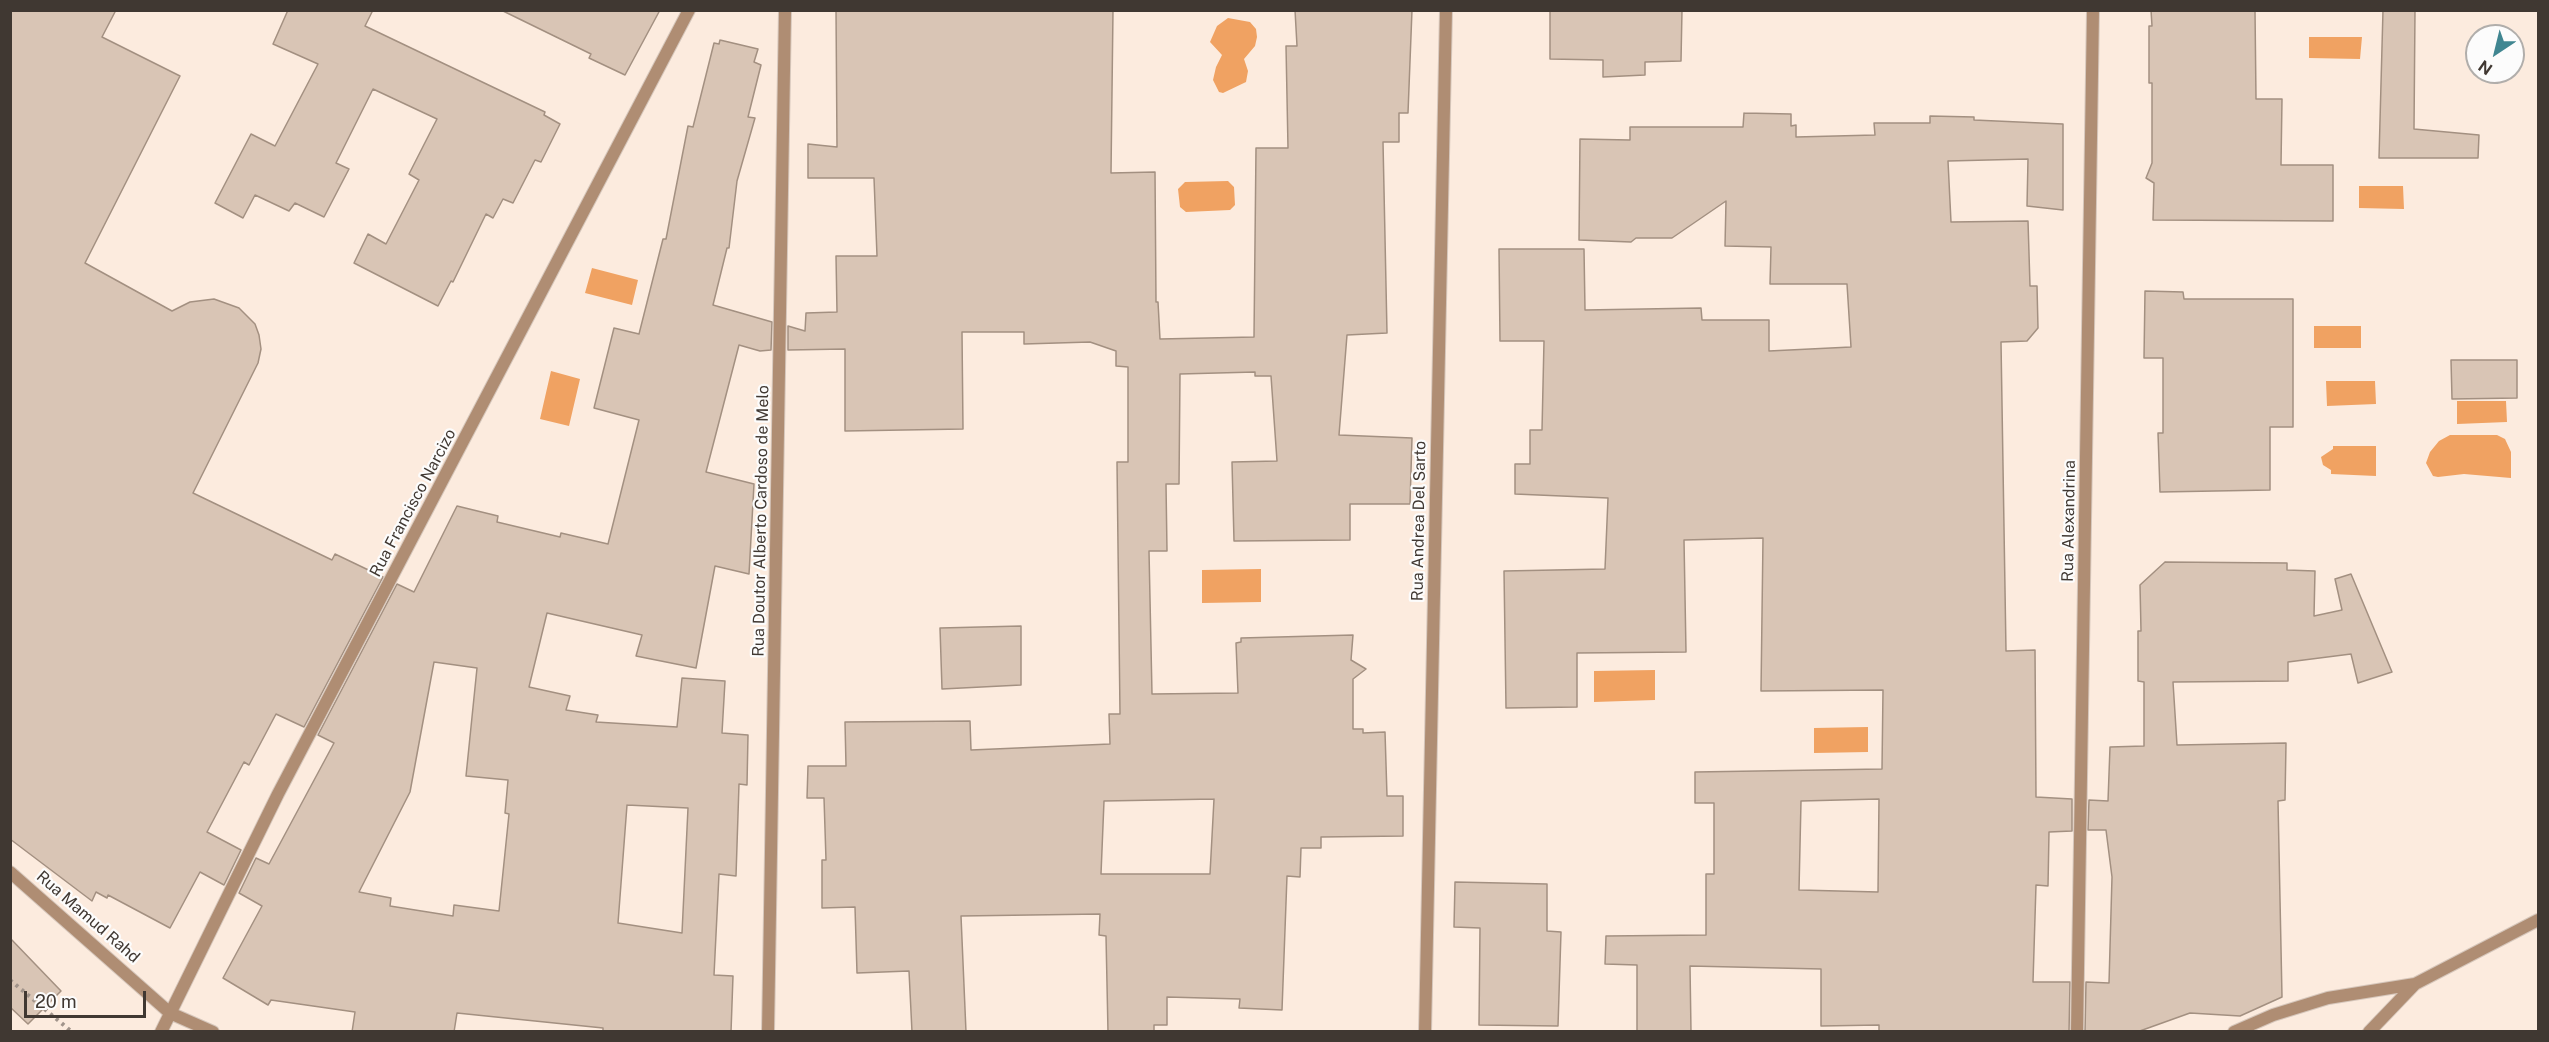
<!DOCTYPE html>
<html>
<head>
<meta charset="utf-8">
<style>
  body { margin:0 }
  #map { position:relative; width:2549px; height:1042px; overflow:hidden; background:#fcebde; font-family:"Public Sans",sans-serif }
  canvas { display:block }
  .frame { position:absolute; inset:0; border:12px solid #403832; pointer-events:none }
  .north { position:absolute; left:2465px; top:24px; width:60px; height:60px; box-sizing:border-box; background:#fcfcfc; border:2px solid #b1aeab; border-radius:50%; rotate:215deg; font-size:16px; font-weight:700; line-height:24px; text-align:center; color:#403832 }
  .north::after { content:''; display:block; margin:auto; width:21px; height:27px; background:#408691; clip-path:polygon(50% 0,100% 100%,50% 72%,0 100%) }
  .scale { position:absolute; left:24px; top:991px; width:122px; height:27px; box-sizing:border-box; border:3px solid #403832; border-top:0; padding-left:8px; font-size:18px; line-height:21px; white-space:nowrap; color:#403832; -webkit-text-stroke:4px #fcfcfc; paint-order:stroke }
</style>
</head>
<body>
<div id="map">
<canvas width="2549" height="1042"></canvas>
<div class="frame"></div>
<div class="north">N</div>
<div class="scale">20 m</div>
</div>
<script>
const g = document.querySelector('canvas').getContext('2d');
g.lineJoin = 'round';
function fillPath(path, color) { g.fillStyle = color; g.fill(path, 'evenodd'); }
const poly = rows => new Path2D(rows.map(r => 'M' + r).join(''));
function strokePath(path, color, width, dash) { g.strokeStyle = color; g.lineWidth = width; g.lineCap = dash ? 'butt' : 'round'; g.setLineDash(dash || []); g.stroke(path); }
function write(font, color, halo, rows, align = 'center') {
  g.font = font + ' "Public Sans",sans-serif'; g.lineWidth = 4.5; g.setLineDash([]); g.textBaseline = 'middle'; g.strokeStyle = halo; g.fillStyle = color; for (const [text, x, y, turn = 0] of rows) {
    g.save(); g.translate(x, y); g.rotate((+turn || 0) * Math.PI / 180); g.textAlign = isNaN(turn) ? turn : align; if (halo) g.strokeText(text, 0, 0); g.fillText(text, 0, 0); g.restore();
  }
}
const water = poly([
  [1228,18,1250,22,1256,29,1257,37,1255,46,1244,59,1248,71,1246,82,1223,93,1219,92,1213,80,1216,67,1222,55,1210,42,1217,26],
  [2309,37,2362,37,2360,59,2309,58],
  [1228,181,1234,187,1235,205,1230,210,1186,212,1180,207,1178,189,1185,182],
  [2359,186,2403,186,2404,209,2359,208],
  [592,268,638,280,632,305,585,293],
  [2314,326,2361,326,2361,348,2314,348],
  [551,371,580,379,569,426,540,419],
  [2326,381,2375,381,2376,404,2327,406],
  [2457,401,2506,401,2507,422,2457,424],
  [2450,435,2497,435,2505,439,2511,452,2511,478,2464,474,2438,477,2433,476,2426,463,2430,452,2439,441],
  [2333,446,2376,446,2376,476,2331,474,2331,470,2323,465,2321,457,2333,449],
  [1261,569,1261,602,1202,603,1202,570],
  [1655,670,1655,700,1594,702,1594,671],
  [1868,727,1868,752,1814,753,1814,728]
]);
const building = poly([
  [10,10,116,10,102,37,180,76,85,263,172,311,190,302,214,299,239,308,255,324,259,335,261,349,258,363,193,493,332,560,335,554,383,577,304,727,276,714,249,765,244,762,207,832,241,850,224,885,200,872,170,928,108,895,107,898,96,892,92,901,10,839,10,10],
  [288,10,373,10,365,26,545,112,544,115,560,124,541,162,535,160,513,203,503,199,493,218,486,214,453,282,451,281,438,306,354,263,368,234,386,244,419,180,409,174,437,119,373,89,336,163,349,169,324,217,295,203,289,211,255,195,243,218,215,203,251,134,275,146,318,64,273,44,288,10],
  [501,10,660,10,625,75,589,58,591,54,501,10],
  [836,10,1113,10,1111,173,1155,172,1156,302,1158,302,1160,339,1254,337,1256,148,1288,148,1286,46,1297,46,1295,10,1412,10,1408,113,1399,113,1399,142,1383,142,1387,333,1347,335,1339,435,1412,438,1410,504,1350,504,1350,540,1234,541,1232,462,1277,461,1271,376,1255,376,1255,372,1180,374,1179,484,1166,484,1167,551,1149,551,1152,694,1238,693,1236,643,1241,642,1241,638,1353,635,1351,660,1366,669,1353,679,1353,729,1363,729,1363,733,1385,732,1387,796,1403,796,1403,836,1321,837,1321,848,1301,848,1300,877,1287,876,1282,1010,1239,1008,1240,999,1167,997,1167,1025,1154,1025,1154,1032,1108,1032,1106,936,1099,935,1100,914,961,916,966,1032,912,1032,909,971,857,973,855,907,822,908,822,860,826,860,824,798,807,798,808,766,846,766,845,722,970,721,971,750,1110,744,1109,714,1120,714,1117,462,1128,462,1128,367,1116,366,1116,351,1090,342,1024,344,1024,332,962,332,963,429,845,431,845,349,788,350,788,326,805,331,806,313,837,312,836,256,877,256,874,178,808,178,808,144,837,147,836,10],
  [1214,799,1210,874,1101,874,1104,801,1214,799],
  [1550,10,1682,10,1681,61,1645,62,1645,75,1603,77,1603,60,1550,59,1550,10],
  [2151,10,2255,10,2256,99,2282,99,2281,165,2333,165,2333,221,2153,220,2154,183,2146,178,2152,163,2152,83,2149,83,2149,26,2152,26,2151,10],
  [2383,10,2415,10,2414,129,2479,135,2478,158,2379,158,2383,10],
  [720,40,758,49,754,62,761,65,748,117,755,118,737,181,729,248,727,248,713,305,772,322,771,350,760,351,739,345,706,472,754,484,749,574,715,566,696,668,636,656,642,635,547,613,529,687,570,696,566,710,598,715,596,722,677,727,682,678,725,681,722,733,748,735,747,785,739,784,736,876,719,874,714,975,733,976,731,1032,603,1032,603,1028,457,1013,454,1032,352,1032,355,1012,271,1000,268,1005,223,978,262,906,239,893,256,858,269,864,334,743,318,735,397,584,414,592,457,506,498,516,497,522,560,537,561,533,608,544,639,420,594,408,614,328,639,334,663,239,666,239,688,126,693,127,714,43,719,44,720,40],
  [434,662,477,668,466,776,508,780,505,813,509,814,499,911,454,905,453,916,390,906,391,898,359,892,410,792,434,662],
  [627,805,688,808,682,933,618,923,627,805],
  [1744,113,1791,114,1791,126,1796,125,1796,137,1875,135,1874,123,1930,123,1930,116,1974,117,1974,120,2063,124,2063,210,2027,206,2028,159,1948,161,1951,222,2028,221,2030,286,2037,286,2038,328,2027,341,2001,342,2006,651,2035,650,2036,797,2072,799,2072,831,2049,832,2048,886,2036,885,2033,982,2070,982,2069,1032,1879,1032,1879,1025,1821,1026,1821,969,1690,966,1691,1032,1637,1032,1637,965,1605,964,1606,936,1706,935,1706,874,1714,874,1714,803,1695,803,1695,772,1882,769,1883,690,1761,691,1763,538,1684,540,1686,652,1577,653,1577,707,1506,708,1504,571,1605,569,1608,498,1515,494,1515,464,1530,464,1530,430,1542,430,1544,341,1500,341,1499,249,1584,249,1585,310,1701,308,1702,320,1769,320,1769,351,1851,347,1847,284,1770,284,1771,247,1725,246,1726,201,1672,238,1636,238,1631,242,1579,240,1580,139,1630,140,1630,127,1743,127,1744,113],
  [1879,799,1878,892,1799,890,1801,801,1879,799],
  [2145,291,2183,292,2184,299,2293,299,2293,427,2270,427,2270,490,2160,492,2158,433,2163,433,2163,358,2144,358,2145,291],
  [2451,360,2517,360,2517,398,2452,399,2451,360],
  [2165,562,2287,563,2287,570,2315,571,2314,616,2342,610,2335,579,2351,574,2392,672,2358,683,2351,654,2288,662,2288,681,2173,682,2177,745,2286,743,2285,800,2278,801,2282,997,2240,1016,2190,1013,2137,1032,2085,1032,2086,982,2109,983,2112,877,2106,830,2088,830,2089,800,2108,801,2110,747,2144,746,2144,682,2138,681,2138,631,2141,631,2140,585,2165,562],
  [1021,626,1021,685,942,689,940,628,1021,626],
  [1455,882,1547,884,1547,931,1561,932,1558,1026,1479,1025,1480,928,1454,927,1455,882],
  [10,938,61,991,28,1024,10,1007,10,938]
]);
const path = poly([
  [10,980,72,1032]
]);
const minor = poly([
  [10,872,170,1013,213,1032],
  [161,1032,278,794,689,10],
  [768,1032,785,10],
  [1425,1032,1446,10],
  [2077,1032,2093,10],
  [2234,1032,2273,1015,2328,998,2415,984,2538,920],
  [2369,1032,2415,984]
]);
const streetNames = [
  ["Rua Francisco Narcizo",413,503,-62],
  ["Rua Doutor Alberto Cardoso de Melo",761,521,-89],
  ["Rua Andrea Del Sarto",1419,521,-89],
  ["Rua Alexandrina",2069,521,-89],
  ["Rua Mamud Rahd",88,917,41]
];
fillPath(water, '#f0a262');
fillPath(building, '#d9c5b5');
strokePath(building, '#a39081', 1.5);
strokePath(minor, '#d6c7bc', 14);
strokePath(path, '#a1948b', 4, [3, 4.5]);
strokePath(minor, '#af8d73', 12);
write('16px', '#403832', '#fcfcfc', streetNames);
</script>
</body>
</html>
